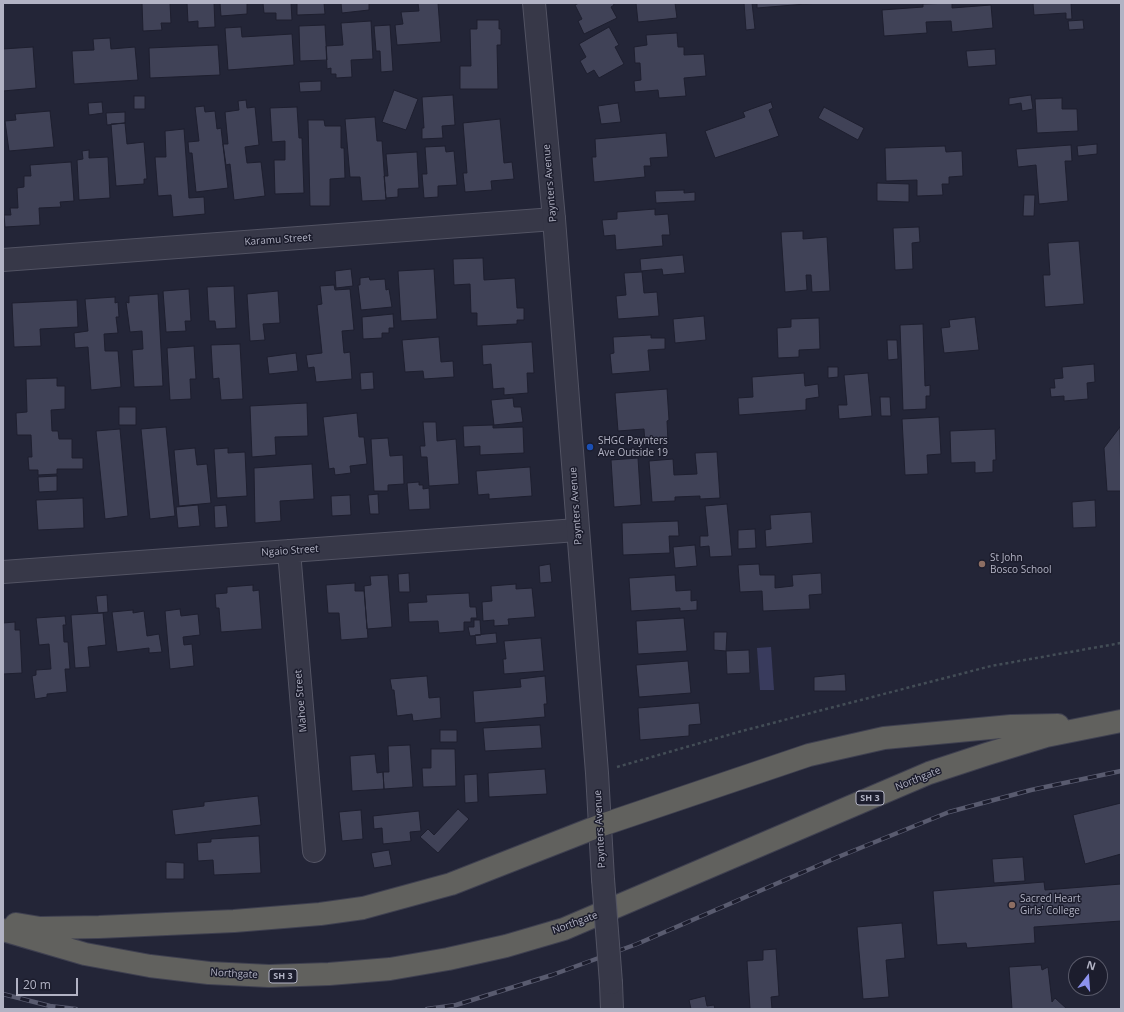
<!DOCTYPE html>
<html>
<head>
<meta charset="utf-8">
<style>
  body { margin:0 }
  #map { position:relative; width:1124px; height:1012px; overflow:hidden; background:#232537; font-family:"Open Sans",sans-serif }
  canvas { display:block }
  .frame { position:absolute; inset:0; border:4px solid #b2b3c4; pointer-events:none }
  .north { position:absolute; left:1068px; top:956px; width:40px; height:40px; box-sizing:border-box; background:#1c1d2d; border:1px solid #585969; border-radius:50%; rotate:17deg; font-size:11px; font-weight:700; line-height:16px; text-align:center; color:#b2b3c4 }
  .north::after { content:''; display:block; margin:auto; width:14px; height:18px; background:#8d92ed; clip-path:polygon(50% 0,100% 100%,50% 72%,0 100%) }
  .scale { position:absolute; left:16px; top:978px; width:62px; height:18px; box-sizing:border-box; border:2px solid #b2b3c4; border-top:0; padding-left:5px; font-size:12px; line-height:14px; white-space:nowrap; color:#b2b3c4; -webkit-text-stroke:3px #1c1d2d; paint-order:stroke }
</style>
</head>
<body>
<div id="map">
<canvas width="1124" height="1012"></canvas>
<div class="frame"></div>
<div class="north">N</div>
<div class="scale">20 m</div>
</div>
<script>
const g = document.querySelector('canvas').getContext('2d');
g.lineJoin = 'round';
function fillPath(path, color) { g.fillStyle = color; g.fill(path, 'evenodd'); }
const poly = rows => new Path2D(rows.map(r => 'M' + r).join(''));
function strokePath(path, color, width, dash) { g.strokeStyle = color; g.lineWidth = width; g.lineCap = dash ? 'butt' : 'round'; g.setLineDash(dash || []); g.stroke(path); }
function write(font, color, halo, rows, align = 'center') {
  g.font = font + ' "Open Sans",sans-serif'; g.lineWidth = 3; g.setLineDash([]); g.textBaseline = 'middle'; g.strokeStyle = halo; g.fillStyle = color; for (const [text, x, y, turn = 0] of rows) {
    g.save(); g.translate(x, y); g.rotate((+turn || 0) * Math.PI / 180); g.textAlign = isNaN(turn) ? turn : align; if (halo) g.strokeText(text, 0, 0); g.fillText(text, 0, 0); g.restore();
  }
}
const water = poly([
  [771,647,774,690,760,690,757,648]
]);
const building = poly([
  [142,3,170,3,171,23,161,23,162,30,143,31,142,3],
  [187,3,214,3,215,27,198,28,198,21,188,22,187,3],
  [220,3,247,3,247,14,221,16,220,3],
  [263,3,291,3,292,20,276,20,276,13,264,13,263,3],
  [297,3,324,3,325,14,297,15,297,3],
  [341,3,369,3,369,10,342,13,341,3],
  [418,3,438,3,441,42,397,45,395,25,403,24,401,12,419,11,418,3],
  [579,3,613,3,614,5,611,7,617,18,584,34,578,21,582,19,575,5,579,3],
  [636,3,675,3,677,18,638,22,636,3],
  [744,3,752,3,755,29,746,30,744,3],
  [757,3,818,3,757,8,757,3],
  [952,3,952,8,991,5,993,28,952,32,951,21,926,22,927,33,884,36,882,10,923,7,923,4,952,3],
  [1033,3,1071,3,1072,19,1066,19,1066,13,1034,15,1033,3],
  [477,20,499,20,499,29,501,29,501,45,497,45,498,89,460,89,460,66,471,66,470,29,477,29,477,20],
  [1083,20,1084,29,1069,30,1068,21,1083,20],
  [371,21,373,59,351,60,352,77,336,78,336,74,331,74,331,68,327,69,326,46,343,45,341,23,371,21],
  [325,25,327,60,300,61,299,26,325,25],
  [390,25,393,71,381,72,380,51,376,51,374,26,390,25],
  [241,27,242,37,292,34,294,65,228,70,225,28,241,27],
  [609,27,619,45,615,47,624,64,599,78,594,70,587,74,580,61,586,57,579,44,609,27],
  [677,33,678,47,684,47,684,55,704,54,706,76,684,78,686,96,659,98,658,90,635,92,634,81,641,80,640,63,635,63,634,47,647,45,646,35,677,33],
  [110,38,111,49,135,47,138,80,74,84,72,51,94,50,93,39,110,38],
  [218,45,220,75,150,78,149,48,218,45],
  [33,47,36,88,3,91,3,49,33,47],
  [995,49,996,65,968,67,966,51,995,49],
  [321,81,321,91,300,92,299,82,321,81],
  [394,90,418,99,406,130,382,122,394,90],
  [453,95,455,125,442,126,443,138,422,139,422,128,424,128,422,97,453,95],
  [1031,95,1033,109,1022,111,1021,103,1009,105,1009,98,1031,95],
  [134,96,145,96,145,109,134,109,134,96],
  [1062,98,1062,109,1077,109,1078,131,1037,133,1035,99,1062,98],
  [246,100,247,108,255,107,259,145,245,147,247,163,261,162,265,196,234,200,230,164,226,165,223,144,228,144,225,112,239,110,238,101,246,100],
  [102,102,103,113,89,115,88,103,102,102],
  [771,102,773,108,769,110,779,136,715,158,705,131,745,117,743,112,771,102],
  [618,103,621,122,601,124,598,106,618,103],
  [204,106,205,112,215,111,217,129,221,128,228,188,196,192,192,153,189,153,188,142,199,141,195,107,204,106],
  [297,107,299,138,302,138,304,193,275,194,274,160,285,160,285,141,272,142,270,108,297,107],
  [824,107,864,128,858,140,818,118,824,107],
  [50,111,54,147,9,151,5,121,16,120,15,114,50,111],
  [125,112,125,123,107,125,106,113,125,112],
  [375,117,377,141,382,141,386,200,362,201,360,177,350,177,345,119,375,117],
  [500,119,504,163,512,162,514,179,491,181,492,190,465,192,463,173,467,173,463,123,500,119],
  [308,120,324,120,325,126,341,126,341,148,344,148,345,178,330,179,330,206,310,206,308,120],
  [125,123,127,144,144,142,147,179,144,179,144,184,116,186,111,124,125,123],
  [184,129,189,198,204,197,205,214,173,217,171,195,158,196,155,157,166,157,165,131,184,129],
  [666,133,668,157,650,158,651,166,644,166,645,177,594,182,592,157,596,157,595,139,666,133],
  [1097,144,1097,154,1078,156,1077,146,1097,144],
  [1071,145,1072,161,1065,161,1068,201,1039,204,1036,165,1018,167,1016,149,1071,145],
  [445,146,446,152,454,151,457,185,438,186,438,197,424,198,422,174,427,174,425,147,445,146],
  [945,146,946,152,962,151,963,176,949,177,949,184,942,184,943,195,917,196,917,180,886,181,885,148,945,146],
  [89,150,89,158,108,157,110,198,79,200,77,160,83,159,82,151,89,150],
  [417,152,419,188,398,189,398,197,386,198,384,176,388,176,386,154,417,152],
  [71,162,74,201,60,202,61,207,39,208,40,225,5,227,4,215,11,215,10,208,18,208,17,188,24,187,24,176,31,176,30,165,71,162],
  [877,183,909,184,909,202,877,201,877,183],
  [684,190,684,193,695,192,695,201,656,203,655,191,684,190],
  [1024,195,1035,195,1034,216,1023,216,1024,195],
  [655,209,655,215,668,214,670,235,662,235,663,246,616,250,615,235,604,236,602,220,617,219,617,212,655,209],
  [919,227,920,242,912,243,913,269,895,270,893,228,919,227],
  [803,231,803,239,827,237,830,291,812,292,811,275,806,275,807,290,785,292,781,232,803,231],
  [1079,241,1084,304,1045,307,1043,275,1050,275,1048,243,1079,241],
  [683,255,685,273,663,275,662,269,641,271,640,259,683,255],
  [483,258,484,280,515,278,517,308,524,308,524,320,517,320,517,324,477,326,477,313,471,313,470,284,454,285,453,259,483,258],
  [351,269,353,286,336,288,335,271,351,269],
  [434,269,437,319,401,321,398,271,434,269],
  [642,272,644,293,657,292,659,316,618,319,616,296,626,295,624,273,642,272],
  [369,277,370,280,385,279,386,290,389,289,392,307,361,310,358,285,360,285,360,278,369,277],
  [334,285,335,290,350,289,354,330,342,331,344,353,350,352,352,379,316,382,314,367,308,368,306,355,322,353,317,305,322,304,320,286,334,285],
  [234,286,236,328,216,329,215,321,209,321,207,287,234,286],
  [189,289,191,321,185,321,186,331,166,332,163,291,189,289],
  [278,291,280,323,263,324,265,340,250,341,247,294,278,291],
  [158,294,163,386,134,387,132,350,143,349,142,331,130,332,126,302,129,303,129,296,158,294],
  [115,297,115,303,118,302,119,317,116,317,118,333,104,334,105,351,118,351,121,387,91,390,88,347,75,348,74,333,88,331,85,299,115,297],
  [77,300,78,327,40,329,41,346,14,347,12,303,77,300],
  [393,314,394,328,389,328,389,333,382,333,382,338,363,339,362,317,393,314],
  [704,316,706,340,675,343,673,319,704,316],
  [975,317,979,350,944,353,941,328,950,327,949,320,975,317],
  [819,318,820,349,799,350,799,357,778,358,777,328,791,327,791,319,819,318],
  [923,324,925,386,930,385,930,396,926,396,926,409,903,410,900,325,923,324],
  [651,335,651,338,665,338,665,349,648,350,650,371,612,374,610,354,614,353,613,337,651,335],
  [439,337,441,362,453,361,454,377,424,379,423,371,405,372,402,340,439,337],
  [887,340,897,340,898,359,888,360,887,340],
  [532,342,534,373,527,373,528,393,504,395,504,388,493,389,491,364,483,365,482,345,532,342],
  [240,344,243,399,221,400,219,378,213,379,211,345,240,344],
  [194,346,196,379,190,379,191,399,170,400,167,348,194,346],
  [296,353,298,371,269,374,267,357,296,353],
  [1094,364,1095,382,1087,383,1088,399,1064,401,1064,396,1051,397,1050,388,1055,388,1054,379,1063,378,1062,367,1094,364],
  [828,367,838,367,838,377,828,378,828,367],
  [373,372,374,389,361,390,360,373,373,372],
  [804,373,805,386,818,384,819,397,806,399,806,410,739,415,738,398,753,397,752,377,804,373],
  [868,373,872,416,839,419,838,405,847,405,844,375,868,373],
  [57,378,57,386,65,386,65,409,51,410,52,431,58,431,59,439,72,439,72,458,83,458,83,469,57,469,57,474,38,475,38,470,29,470,28,457,32,457,31,435,17,435,16,413,27,412,26,379,57,378],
  [667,389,669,420,667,421,668,442,645,444,644,429,618,431,615,393,667,389],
  [880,397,890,397,891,416,881,416,880,397],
  [513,398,514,407,521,407,523,422,494,425,491,400,513,398],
  [307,403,308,436,275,437,276,455,252,457,250,406,307,403],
  [119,407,136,407,136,425,119,425,119,407],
  [357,413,359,437,364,437,367,464,350,466,351,473,335,475,334,468,329,469,323,417,357,413],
  [939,417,941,454,927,455,928,474,905,475,902,419,939,417],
  [423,422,436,422,437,441,456,439,459,484,429,486,427,457,421,457,420,446,425,446,423,422],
  [493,425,493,428,523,427,524,453,480,455,480,446,464,447,463,426,493,425],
  [166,427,175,516,150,519,141,429,166,427],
  [1120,427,1121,491,1107,491,1104,448,1120,427],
  [120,429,128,516,105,519,96,431,120,429],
  [995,429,996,460,993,460,993,472,975,473,975,462,951,463,950,431,995,429],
  [388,438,390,456,403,455,404,484,388,485,388,491,374,491,371,439,388,438],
  [195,448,197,465,207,464,211,503,179,506,174,450,195,448],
  [228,448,228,453,245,452,247,496,217,498,214,449,228,448],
  [717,452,720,498,700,499,700,496,675,497,675,501,652,502,649,461,673,459,674,475,697,474,695,453,717,452],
  [638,458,641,505,614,507,611,460,638,458],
  [312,464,314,499,280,501,281,521,255,523,254,468,312,464],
  [530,467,532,496,489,499,489,494,478,495,476,471,530,467],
  [57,476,57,491,39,492,38,477,57,476],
  [419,482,419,485,423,485,423,489,429,488,430,509,409,510,407,483,419,482],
  [378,494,379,514,370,514,368,495,378,494],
  [350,495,351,515,332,516,331,496,350,495],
  [83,498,84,528,38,530,36,500,83,498],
  [1095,500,1096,527,1073,528,1072,502,1095,500],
  [727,504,732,556,710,557,709,546,700,547,700,536,708,536,705,506,727,504],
  [198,505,200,526,178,528,176,507,198,505],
  [226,505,228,527,215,528,214,506,226,505],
  [811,512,813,543,766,547,765,530,771,529,770,515,811,512],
  [678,521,679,536,669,536,670,553,623,555,622,523,678,521],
  [755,529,756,548,738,549,738,530,755,529],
  [695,545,697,566,675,568,673,547,695,545],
  [550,564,552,582,540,583,539,566,550,564],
  [759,564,760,575,775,575,775,588,793,586,792,575,821,573,822,594,809,595,810,609,763,611,762,591,740,592,738,565,759,564],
  [409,573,410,592,399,592,398,574,409,573],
  [388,575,392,627,367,629,364,586,371,585,370,576,388,575],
  [675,575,676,591,691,590,691,601,697,600,697,610,680,611,680,608,631,611,629,578,675,575],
  [355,583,355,591,364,591,368,638,341,640,339,613,328,613,326,585,355,583],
  [516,584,516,589,532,588,535,617,508,619,509,625,494,626,494,620,483,621,482,602,492,601,491,586,516,584],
  [253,585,253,591,259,590,262,629,221,632,219,608,216,608,215,594,227,593,227,587,253,585],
  [469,593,470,607,476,607,477,618,471,618,471,622,464,622,464,631,439,633,438,621,409,622,408,603,427,602,426,595,469,593],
  [107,595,108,612,98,613,96,596,107,595],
  [180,609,181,616,198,614,200,635,183,637,184,645,192,644,194,666,170,669,165,611,180,609],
  [133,610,133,613,144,611,147,636,159,634,162,652,149,653,149,648,117,652,112,612,133,610],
  [103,613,106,645,88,647,90,667,75,668,71,615,103,613],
  [65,616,66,625,63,625,64,642,68,642,70,669,65,669,67,692,47,694,47,697,35,699,32,676,36,675,36,670,51,669,49,644,39,645,36,618,65,616],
  [684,618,687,651,638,654,636,621,684,618],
  [474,620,480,620,481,635,470,636,468,627,474,627,474,620],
  [15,622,15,630,20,630,22,673,3,674,3,623,15,622],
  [714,632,727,632,726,651,714,650,714,632],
  [496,633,497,643,476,645,475,635,496,633],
  [541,638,544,671,504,674,503,659,506,659,504,641,541,638],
  [749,650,750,673,727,674,726,651,749,650],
  [688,661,691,693,639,697,636,665,688,661],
  [845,674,846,691,814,691,814,677,845,674],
  [427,676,429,698,440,697,441,718,413,721,412,714,397,716,394,690,392,690,390,679,427,676],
  [545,676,547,704,544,704,545,717,475,723,473,691,521,687,520,679,545,676],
  [699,703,701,724,689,725,689,736,640,740,638,708,699,703],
  [540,725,542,748,485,751,483,728,540,725],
  [440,730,457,730,457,742,440,742,440,730],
  [410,745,413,787,384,789,383,772,389,772,388,746,410,745],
  [431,749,455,749,456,786,423,787,422,768,431,768,431,749],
  [375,754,377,773,383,772,384,789,352,791,350,756,375,754],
  [545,769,547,794,489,797,488,773,545,769],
  [477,774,478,802,465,803,464,775,477,774],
  [258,796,261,825,175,835,172,810,204,806,204,802,258,796],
  [1121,803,1121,854,1085,864,1073,815,1121,803],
  [458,809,469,819,438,853,420,837,428,829,434,835,458,809],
  [361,810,363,839,342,841,339,812,361,810],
  [419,811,421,831,410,832,411,841,383,844,382,828,374,829,373,816,419,811],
  [259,836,261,873,214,875,213,860,198,861,197,843,211,842,211,839,259,836],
  [389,850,392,865,374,868,371,853,389,850],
  [1023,857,1025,881,994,883,992,859,1023,857],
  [166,862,184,863,184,879,166,879,166,862],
  [1044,882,1045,890,1121,884,1121,921,1034,927,1035,943,967,948,966,943,937,945,933,891,1044,882],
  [902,923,905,958,886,960,889,997,863,999,857,927,902,923],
  [776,949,779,996,771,997,772,1009,750,1009,747,961,763,960,763,950,776,949],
  [1041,965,1042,970,1048,967,1052,1002,1055,998,1067,1009,1012,1009,1009,967,1041,965],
  [705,996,707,1006,714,1005,715,1009,691,1009,689,1000,705,996]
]);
const path = poly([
  [617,767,742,731,991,666,1121,643]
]);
const minor = poly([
  [3,260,554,219],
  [289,551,314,851],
  [3,572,577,530]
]);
const tertiary = poly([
  [534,3,554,219,597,773,603,879],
  [611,983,612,1009]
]);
const trunk = poly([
  [16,924,40,928,99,927,234,921,320,914,363,908,451,884,599,826,809,755,884,738,1011,726,1058,725],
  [3,930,85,954,150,966,209,973,269,976,329,974,390,969,448,959,506,946,564,929,929,773,987,754,1046,736,1121,721]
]);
const rail = poly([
  [3,994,50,1006,76,1009],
  [427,1009,456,1005,552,975,637,944,838,857,949,812,1031,790,1121,771]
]);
const tertiaryBridge = poly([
  [603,879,611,983]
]);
const markers = [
  [590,447,4,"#1a4fb4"],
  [982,564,4,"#8d6e63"],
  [1012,905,4,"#8d6e63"]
];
const shields = [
  [870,798,28],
  [283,976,28]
];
const shieldNames = [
  ["SH 3",870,798],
  ["SH 3",283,976]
];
const streetNames = [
  ["Paynters Avenue",550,183,-95],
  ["Karamu Street",278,240,-4],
  ["Paynters Avenue",576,506,-94],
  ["Ngaio Street",290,551,-4],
  ["Mahoe Street",301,701,-95],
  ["Northgate",918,779,-22],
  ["Paynters Avenue",600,829,-93],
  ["Northgate",575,923,-20],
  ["Northgate",234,974,3]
];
const poiNames = [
  ["SHGC Paynters",598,441],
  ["Ave Outside 19",598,453],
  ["St John",990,558],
  ["Bosco School",990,570],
  ["Sacred Heart",1020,899],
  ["Girls' College",1020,911]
];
fillPath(water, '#393b5d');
fillPath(building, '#404257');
strokePath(building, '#1e1f2f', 1);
strokePath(minor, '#525363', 24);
strokePath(tertiary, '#525363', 24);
strokePath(trunk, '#3f4050', 24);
strokePath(path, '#434d56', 2.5, [3, 3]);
strokePath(minor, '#373848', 22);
strokePath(tertiary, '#373848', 22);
strokePath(trunk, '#61615e', 22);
strokePath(rail, '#595b6f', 4.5);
strokePath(rail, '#1c1d2d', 3, [9]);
strokePath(tertiaryBridge, '#525363', 24, []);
strokePath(tertiaryBridge, '#373848', 22);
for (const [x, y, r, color] of markers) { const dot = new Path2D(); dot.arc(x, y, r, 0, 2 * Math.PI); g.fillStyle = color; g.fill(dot); strokePath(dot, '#1c1d2d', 1.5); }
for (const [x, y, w] of shields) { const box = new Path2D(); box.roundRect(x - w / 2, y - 7, w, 14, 3); g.fillStyle = '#1c1d2d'; g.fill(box); strokePath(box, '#b2b3c4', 1); }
write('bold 9px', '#b2b3c4', null, shieldNames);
write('10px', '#b2b3c4', '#1c1d2d', streetNames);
write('10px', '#b2b3c4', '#1c1d2d', poiNames, 'left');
</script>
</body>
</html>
